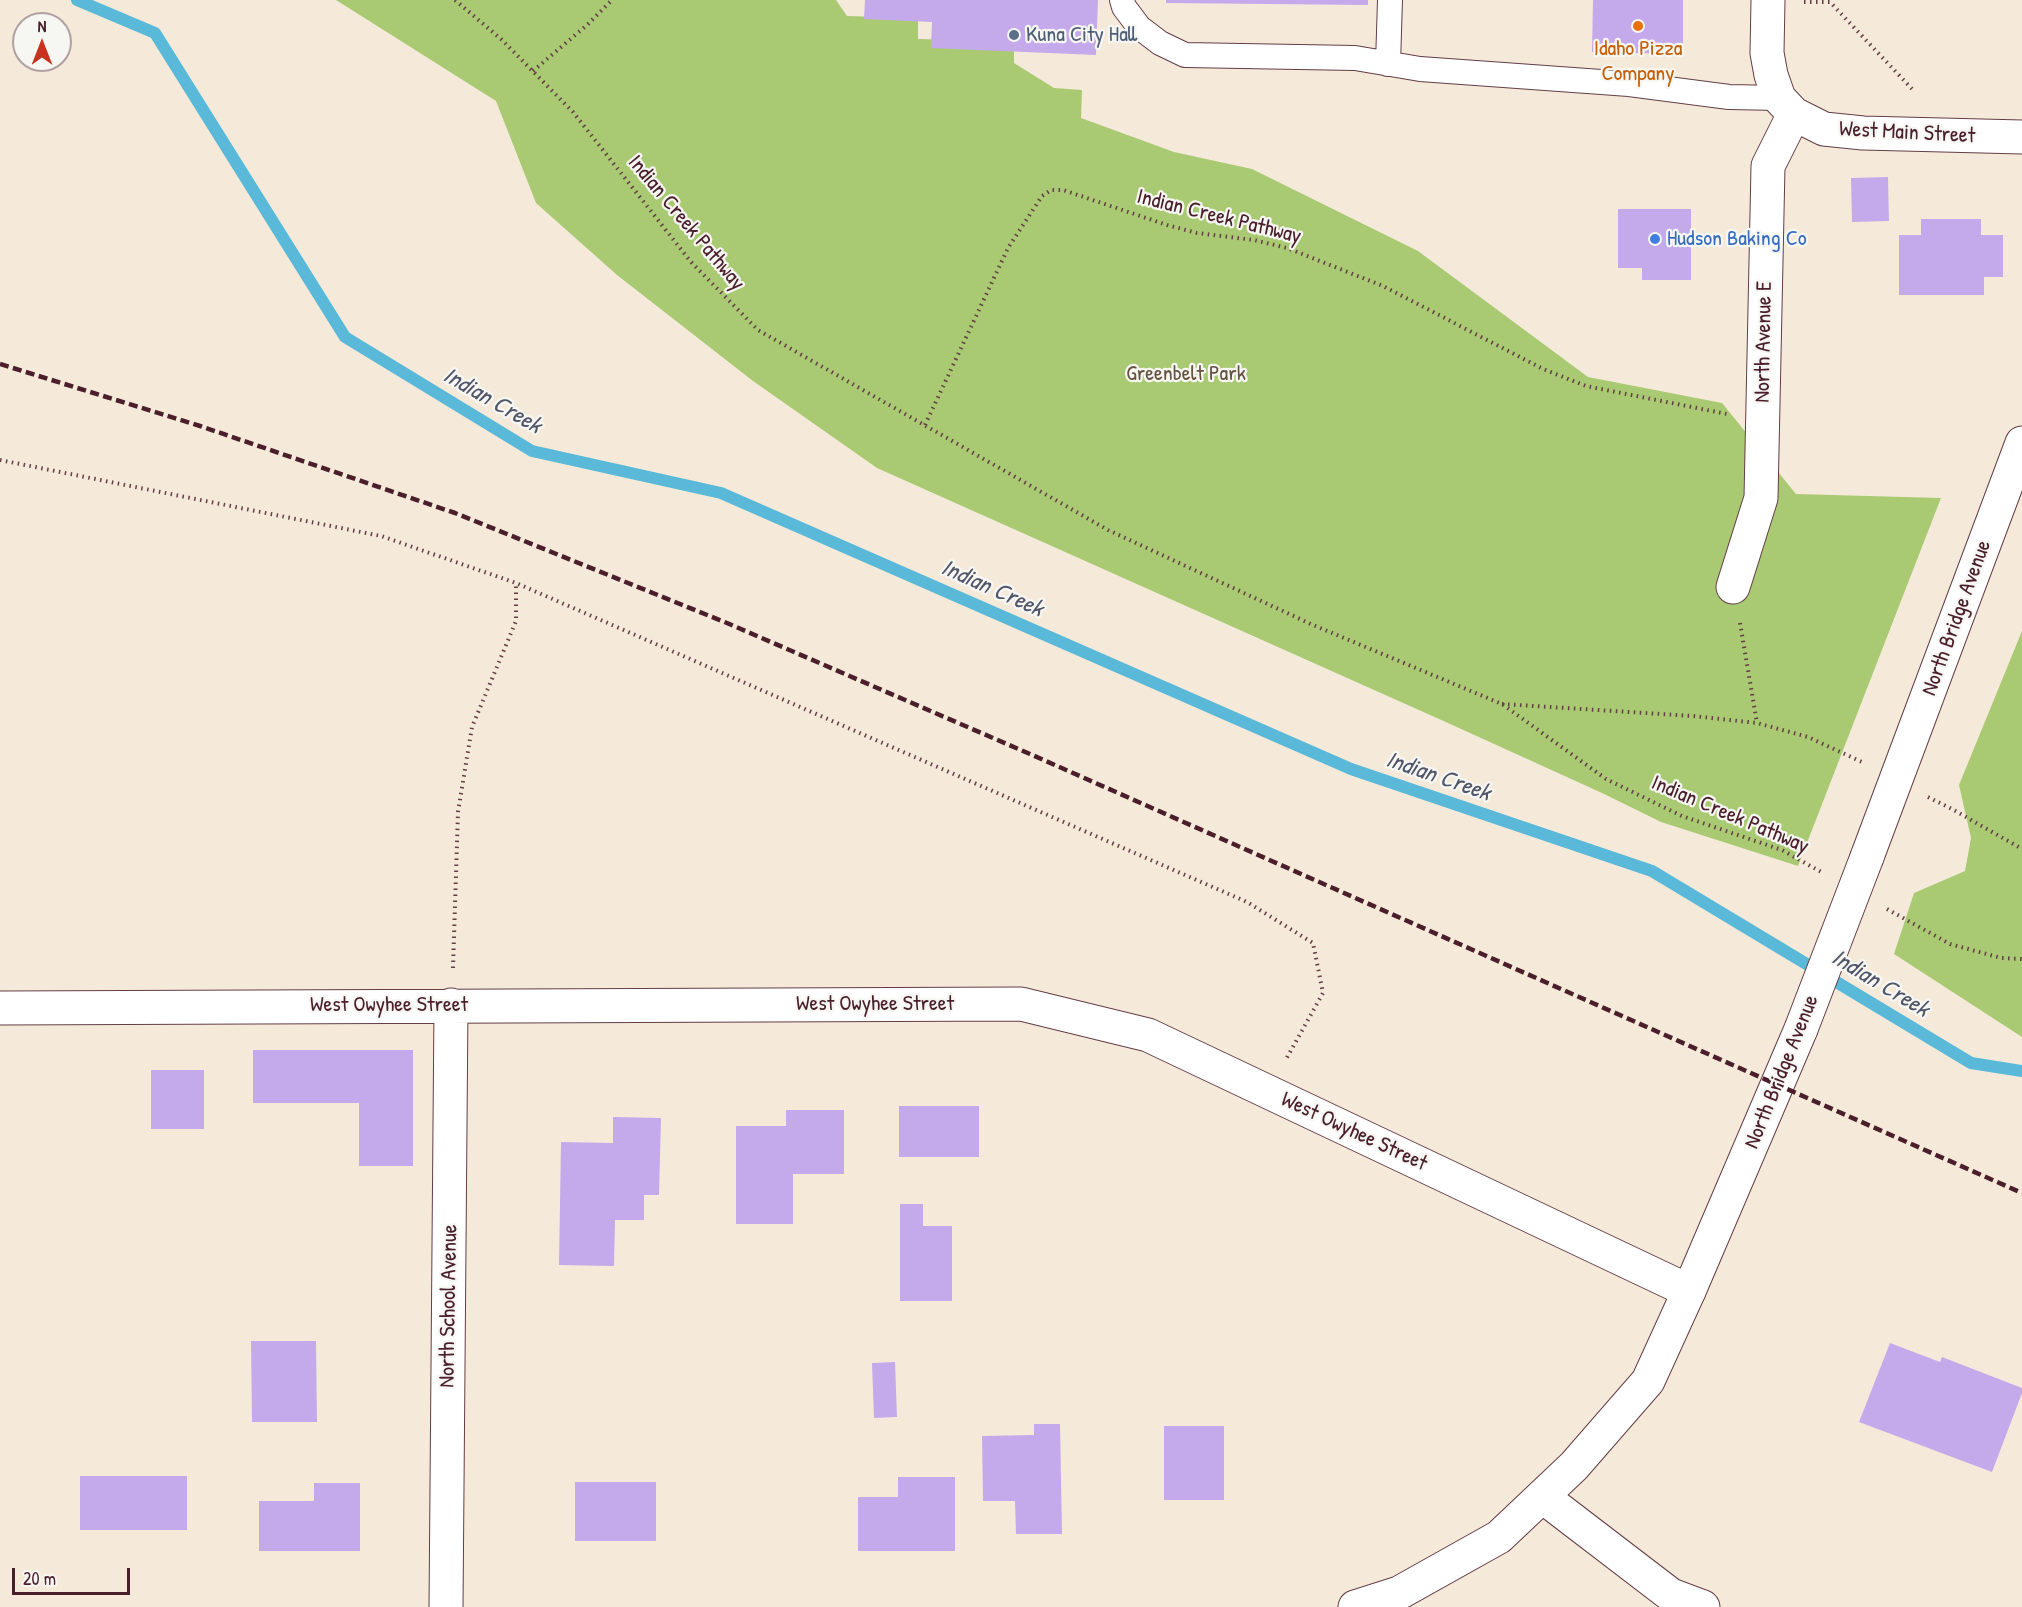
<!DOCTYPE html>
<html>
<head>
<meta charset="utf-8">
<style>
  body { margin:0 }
  #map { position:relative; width:2022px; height:1607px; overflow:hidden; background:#f5eada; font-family:"Patrick Hand",sans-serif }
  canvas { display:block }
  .north { position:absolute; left:12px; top:12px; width:60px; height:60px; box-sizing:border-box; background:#f6f6f2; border:2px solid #b1a0a2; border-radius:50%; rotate:0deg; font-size:16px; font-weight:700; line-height:24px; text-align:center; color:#4a1f2b }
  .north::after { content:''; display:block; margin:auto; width:21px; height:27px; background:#c8321e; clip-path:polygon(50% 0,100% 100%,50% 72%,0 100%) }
  .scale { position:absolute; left:12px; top:1568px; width:118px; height:27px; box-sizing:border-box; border:3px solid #4a1f2b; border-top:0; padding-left:8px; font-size:18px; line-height:21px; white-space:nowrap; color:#4a1f2b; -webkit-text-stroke:4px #f6f6f2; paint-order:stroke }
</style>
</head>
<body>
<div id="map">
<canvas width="2022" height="1607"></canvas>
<div class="north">N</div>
<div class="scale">20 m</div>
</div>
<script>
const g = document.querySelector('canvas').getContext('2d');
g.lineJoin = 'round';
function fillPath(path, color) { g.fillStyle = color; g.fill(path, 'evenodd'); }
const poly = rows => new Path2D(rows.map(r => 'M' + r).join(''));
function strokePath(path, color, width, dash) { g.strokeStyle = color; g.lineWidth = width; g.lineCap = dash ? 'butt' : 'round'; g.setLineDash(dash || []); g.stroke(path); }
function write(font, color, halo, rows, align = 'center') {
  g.font = font + ' "Patrick Hand",sans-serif'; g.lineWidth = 4.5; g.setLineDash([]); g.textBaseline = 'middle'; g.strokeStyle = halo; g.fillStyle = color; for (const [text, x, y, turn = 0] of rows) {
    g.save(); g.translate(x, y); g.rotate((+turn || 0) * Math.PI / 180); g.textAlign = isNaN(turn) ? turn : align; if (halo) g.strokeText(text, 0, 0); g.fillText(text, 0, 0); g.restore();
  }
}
const green = poly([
  [336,0,836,0,847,16,918,18,918,39,1014,41,1014,63,1054,88,1082,90,1081,118,1174,152,1252,169,1418,251,1588,377,1722,403,1796,494,1941,498,1798,866,1661,822,1602,793,1448,723,877,468,753,381,617,275,536,203,496,101],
  [2022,631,2022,1037,1894,954,1914,893,1965,871,1971,838,1959,785]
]);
const stream = poly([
  [77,0,155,33,345,337,532,451,721,493,1351,769,1652,871,1971,1063,2022,1071]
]);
const building = poly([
  [865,0,1098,0,1096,55,931,48,932,22,864,19],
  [1166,0,1368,0,1368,5,1166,3],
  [1593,0,1683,0,1683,54,1592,52],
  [1888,177,1889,221,1852,222,1851,178],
  [1618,209,1691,209,1691,280,1642,280,1642,268,1618,268],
  [1921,219,1981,219,1981,235,2003,235,2003,277,1984,277,1984,295,1899,295,1899,235,1921,235],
  [253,1050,413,1050,413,1166,359,1166,359,1103,253,1103],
  [151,1070,204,1070,204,1129,151,1129],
  [899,1106,979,1106,979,1157,899,1157],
  [786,1110,844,1110,844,1174,793,1174,793,1224,736,1224,736,1126,786,1126],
  [613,1117,661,1118,659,1195,644,1195,644,1220,615,1220,614,1266,559,1265,561,1142,613,1143],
  [900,1204,923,1204,923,1226,952,1226,952,1301,900,1301],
  [251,1341,316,1341,317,1422,252,1422],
  [1890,1343,1940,1362,1942,1357,2022,1388,2022,1393,1992,1472,1859,1422],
  [895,1362,897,1417,874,1418,872,1363],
  [1034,1424,1060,1424,1062,1534,1016,1534,1015,1501,983,1501,982,1436,1034,1435],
  [1164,1426,1224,1426,1224,1500,1164,1500],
  [80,1476,187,1476,187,1530,80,1530],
  [898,1477,955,1477,955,1551,858,1551,858,1497,898,1497],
  [575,1482,656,1482,656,1541,575,1541],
  [314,1483,360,1483,360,1551,259,1551,259,1501,314,1501]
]);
const path = poly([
  [455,0,501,39,573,112,691,262,758,330,1108,530,1313,625,1502,704,1606,779,1682,816,1782,850,1823,873],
  [1804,2,1830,2,1913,90],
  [533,71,587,25,612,0],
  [925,425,1008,248,1042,196,1051,190,1063,190,1167,225,1197,233,1254,240,1287,248,1383,286,1543,369,1586,386,1727,414],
  [0,460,381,536,516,583,1247,902,1313,943,1323,993,1285,1061],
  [1740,623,1757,723],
  [1502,704,1693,716,1757,723,1808,737,1862,762],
  [1928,797,1952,809,2022,849],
  [1887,909,1950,944,2001,958,2022,959],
  [453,968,458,812,472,727,516,621,516,583]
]);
const service = poly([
  [1122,0,1124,7,1139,27,1160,43,1185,55,1355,58,1420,69,1629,84,1729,97,1779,98],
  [1388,64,1390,0]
]);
const minor = poly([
  [1768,0,1767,53,1771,75,1779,98,1794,114,1824,129,1863,133,2022,137],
  [1733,587,1761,498,1768,166,1794,114],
  [0,1008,1021,1004,1148,1035,1689,1291],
  [446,1607,451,1005]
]);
const tertiary = poly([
  [1543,1497,1671,1595,1703,1607]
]);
const secondary = poly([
  [1867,857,2022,443],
  [1355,1607,1399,1593,1499,1537,1574,1466,1648,1381,1689,1291,1801,1029]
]);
const rail = poly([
  [0,364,200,426,455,513,727,623,1030,754,2022,1193]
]);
const secondaryBridge = poly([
  [1801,1029,1867,857]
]);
const markers = [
  [1638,26,6,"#e8710a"],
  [1014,35,6,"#5c6f8a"],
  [1655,239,6,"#3f7fe0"]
];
const serviceNames = [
  ["Kuna City Hall",1026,35]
];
const foodNames = [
  ["Idaho Pizza",1638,49],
  ["Company",1638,74]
];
const streetNames = [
  ["West Main Street",1907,133,3],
  ["Indian Creek Pathway",1219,217,14],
  ["Indian Creek Pathway",686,223,50],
  ["North Avenue E",1764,342,-89],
  ["North Bridge Avenue",1957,618,-70],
  ["Indian Creek Pathway",1730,815,23],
  ["West Owyhee Street",875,1004],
  ["West Owyhee Street",389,1005],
  ["North Bridge Avenue",1782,1072,-68],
  ["West Owyhee Street",1354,1132,25],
  ["North School Avenue",449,1306,-89]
];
const shopNames = [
  ["Hudson Baking Co",1667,239]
];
const parkNames = [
  ["Greenbelt Park",1186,374]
];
const waterNames = [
  ["Indian Creek",492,401,30],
  ["Indian Creek",992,589,24],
  ["Indian Creek",1438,777,19],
  ["Indian Creek",1880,984,31]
];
fillPath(green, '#a9ca73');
strokePath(stream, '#5ab9d8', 12);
fillPath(building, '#c4aaeb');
strokePath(service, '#643d45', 26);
strokePath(minor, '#643d45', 35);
strokePath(tertiary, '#643d45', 35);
strokePath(secondary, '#643d45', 35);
strokePath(path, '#643d45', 4, [1.5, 4.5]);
strokePath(service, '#fff', 24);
strokePath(minor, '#fff', 33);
strokePath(tertiary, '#fff', 33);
strokePath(secondary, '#fff', 33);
strokePath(rail, '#4a1f2b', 4.5, [9, 4.5]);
strokePath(secondaryBridge, '#643d45', 35, []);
strokePath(secondaryBridge, '#fff', 33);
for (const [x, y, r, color] of markers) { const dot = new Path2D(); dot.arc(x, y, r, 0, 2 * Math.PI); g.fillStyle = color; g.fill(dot); strokePath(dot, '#f6f6f2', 2); }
write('22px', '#4e5e75', '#f6f6f2', serviceNames, 'left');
write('22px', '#c56008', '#f6f6f2', foodNames);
write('22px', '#4a1f2b', '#f6f6f2', streetNames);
write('22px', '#366cbe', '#f6f6f2', shopNames, 'left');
write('22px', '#665241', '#f6f6f2', parkNames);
write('italic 24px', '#505568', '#f6f6f2', waterNames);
</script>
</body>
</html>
